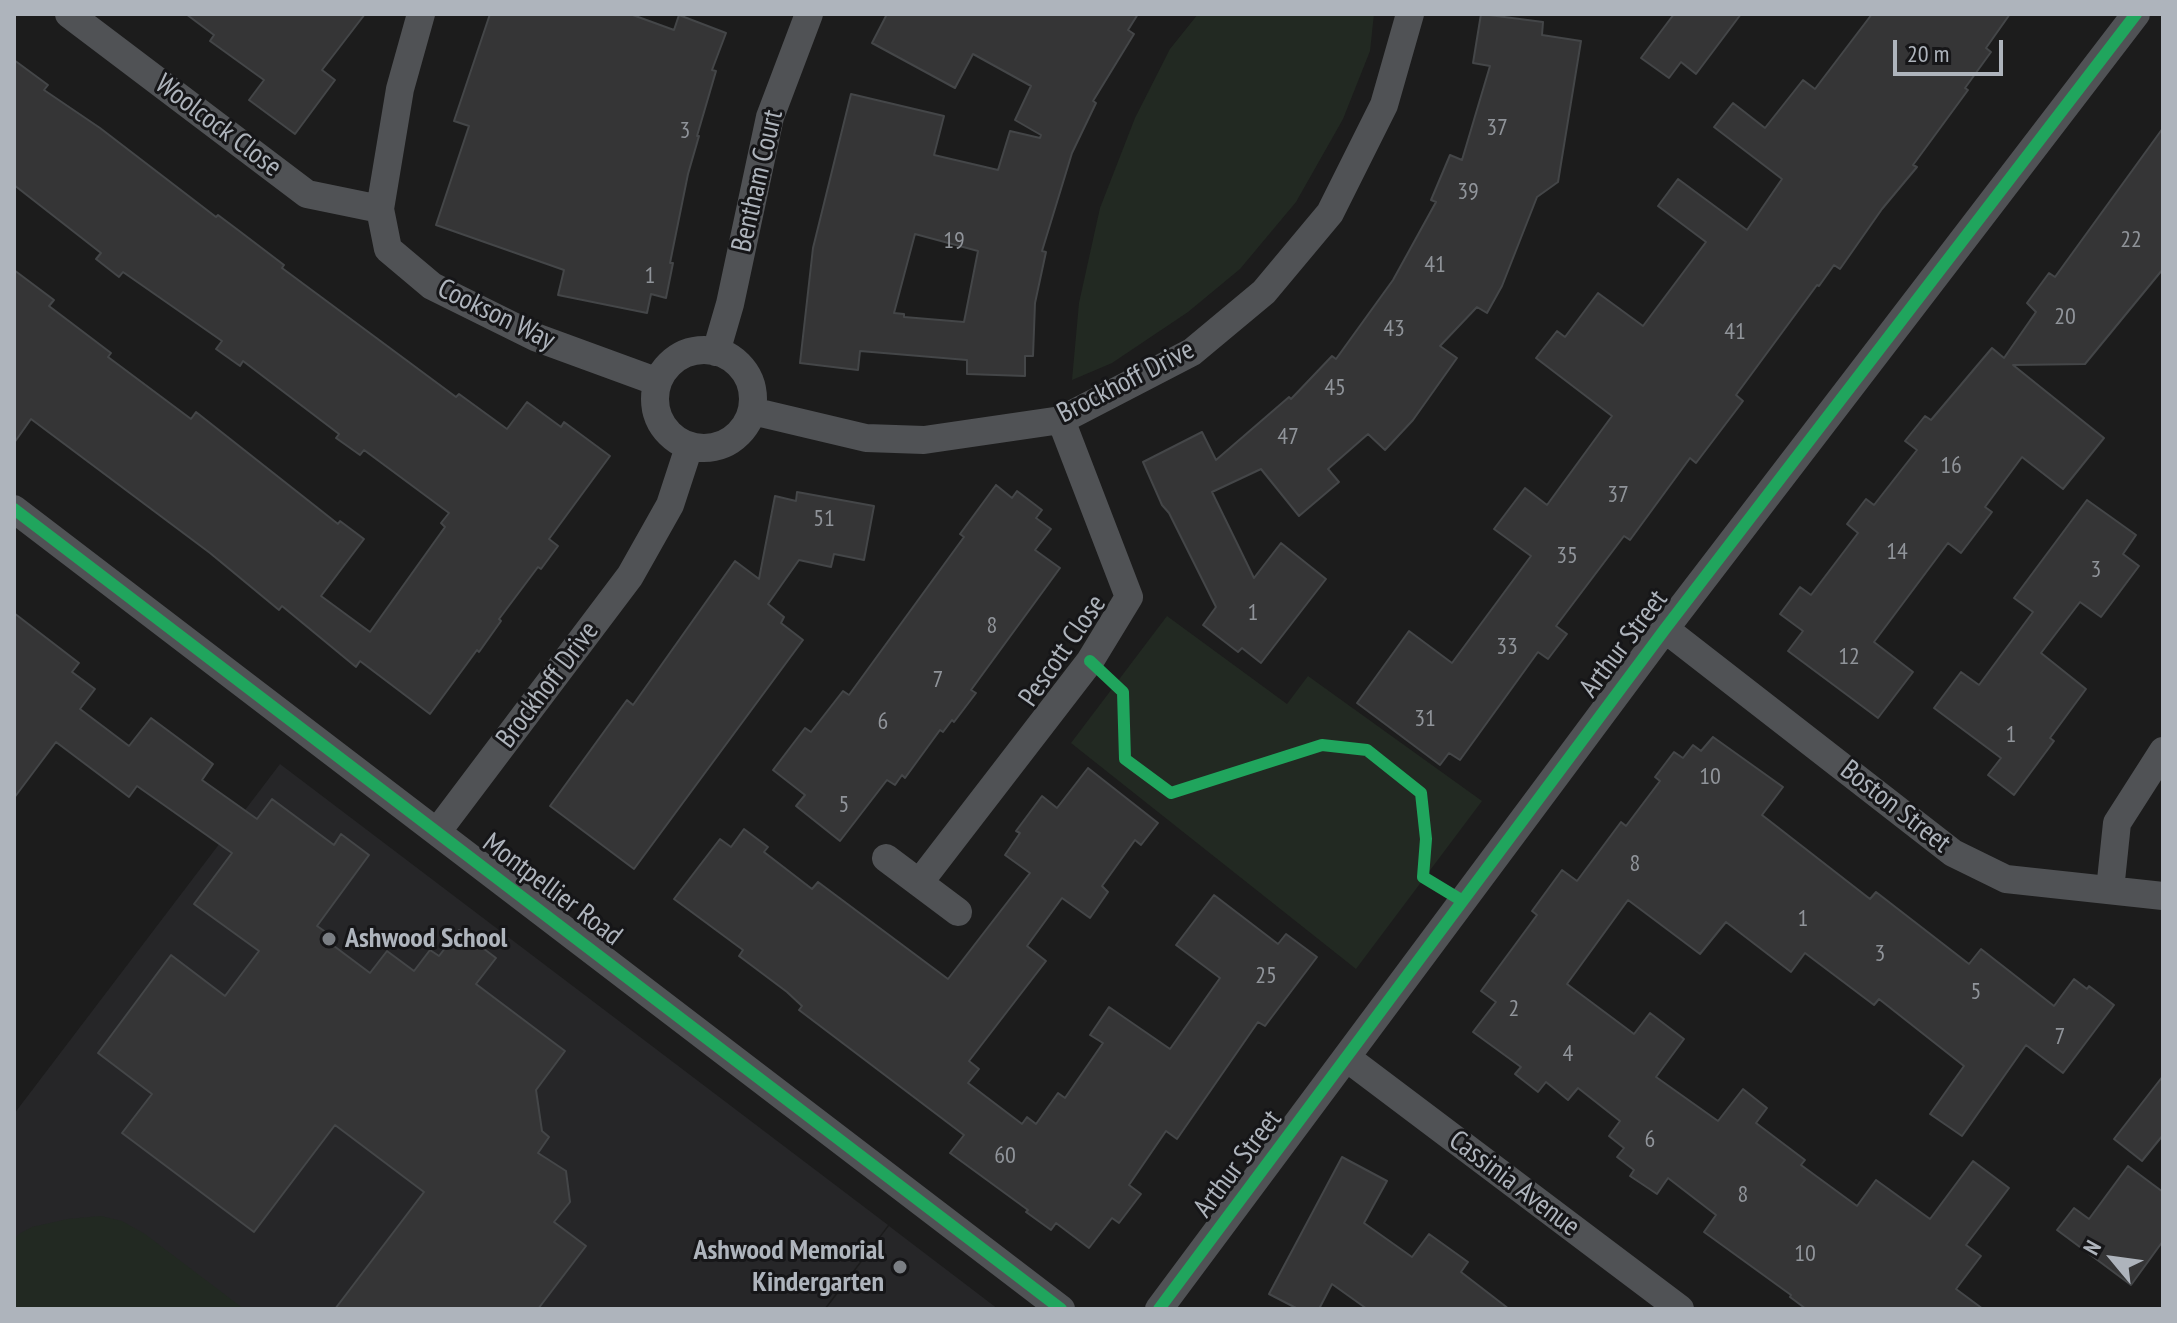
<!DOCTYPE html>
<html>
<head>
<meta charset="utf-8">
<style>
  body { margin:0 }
  #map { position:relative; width:2177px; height:1323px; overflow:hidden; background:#1c1c1c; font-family:"PT Sans Narrow",sans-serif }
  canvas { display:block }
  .frame { position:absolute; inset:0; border:16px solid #aeb4bc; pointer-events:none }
  .north { position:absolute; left:2073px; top:1219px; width:80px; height:80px; -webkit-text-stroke:6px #161618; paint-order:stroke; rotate:299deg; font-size:22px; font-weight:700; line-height:32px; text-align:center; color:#aeb4bc }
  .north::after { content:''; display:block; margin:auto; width:28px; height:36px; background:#aeb4bc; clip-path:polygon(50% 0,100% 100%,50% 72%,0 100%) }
  .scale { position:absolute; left:1893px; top:40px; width:110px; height:36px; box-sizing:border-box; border:4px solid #aeb4bc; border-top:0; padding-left:10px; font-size:24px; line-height:28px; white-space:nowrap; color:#aeb4bc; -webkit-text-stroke:6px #161618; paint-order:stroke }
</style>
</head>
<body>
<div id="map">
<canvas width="2177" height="1323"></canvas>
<div class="frame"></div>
<div class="north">N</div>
<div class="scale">20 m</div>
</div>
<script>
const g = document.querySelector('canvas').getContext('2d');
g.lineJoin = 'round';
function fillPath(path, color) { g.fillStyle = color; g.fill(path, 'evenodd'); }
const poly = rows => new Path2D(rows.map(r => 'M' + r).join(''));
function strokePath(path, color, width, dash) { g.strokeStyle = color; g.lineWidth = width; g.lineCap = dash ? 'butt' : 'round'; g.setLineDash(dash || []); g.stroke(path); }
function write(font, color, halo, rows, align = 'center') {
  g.font = font + ' "PT Sans Narrow",sans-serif'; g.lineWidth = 6; g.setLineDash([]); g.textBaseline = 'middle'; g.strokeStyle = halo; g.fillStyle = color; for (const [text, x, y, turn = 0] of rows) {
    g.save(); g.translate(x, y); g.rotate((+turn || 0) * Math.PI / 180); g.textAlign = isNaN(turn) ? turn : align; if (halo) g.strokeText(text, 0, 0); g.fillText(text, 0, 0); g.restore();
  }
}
const built = poly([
  [280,764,888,1225,824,1309,14,1309,14,1114],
  [889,1226,998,1309,826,1309]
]);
const green = poly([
  [1198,14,1374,14,1370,51,1343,119,1296,202,1240,269,1188,312,1112,363,1072,380,1079,303,1100,208,1135,118,1170,49],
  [1167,616,1287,704,1308,676,1482,801,1356,969,1071,743],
  [101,1216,122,1221,145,1234,244,1309,14,1309,14,1239,19,1234,32,1227,68,1219]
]);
const building = poly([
  [186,14,365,14,322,70,335,80,295,134,249,100,264,80,210,41,214,35,186,14],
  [490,14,630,14,674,30,679,15,726,33,712,70,716,71,697,136,699,136,688,174,670,263,673,263,666,298,651,294,647,313,558,295,564,270,436,225,469,126,454,121,490,14],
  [887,14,1138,14,1128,30,1134,34,1093,101,1096,103,1072,153,1042,251,1046,252,1035,303,1033,356,1025,356,1025,376,967,374,967,360,860,351,858,370,800,363,813,248,851,94,944,116,934,155,998,170,1010,131,1040,138,1041,135,1015,120,1031,86,973,54,955,88,872,43,887,14],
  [915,234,978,251,964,322,904,317,904,314,894,313,915,234],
  [1481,14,1543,22,1542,35,1581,41,1558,182,1537,197,1502,286,1487,313,1477,307,1440,346,1457,358,1413,420,1385,450,1368,434,1328,469,1339,482,1299,516,1261,469,1212,492,1254,578,1281,543,1326,579,1261,663,1242,648,1238,652,1203,625,1216,607,1169,513,1162,505,1143,462,1202,432,1216,460,1289,397,1291,399,1332,356,1336,359,1393,280,1436,202,1431,200,1450,155,1462,160,1490,66,1473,63,1481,14],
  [1674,14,1741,14,1696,74,1681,62,1669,78,1641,58,1674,14],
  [1872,14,2010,14,1986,48,1991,52,1965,88,1968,90,1913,165,1917,167,1882,209,1840,269,1834,265,1819,286,1817,285,1736,395,1743,401,1696,463,1690,458,1630,540,1624,536,1556,626,1567,634,1548,659,1538,652,1460,760,1449,753,1440,765,1357,703,1409,631,1452,663,1531,556,1494,529,1525,488,1547,505,1612,416,1536,358,1557,331,1565,337,1598,293,1643,326,1706,242,1658,206,1678,179,1747,230,1782,179,1714,127,1733,103,1765,128,1803,80,1815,89,1872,14],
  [14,60,48,85,44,90,100,128,216,217,218,215,238,230,284,265,282,268,456,397,459,394,507,429,527,402,561,427,564,422,610,456,549,539,558,546,541,569,538,567,499,619,501,621,479,652,477,650,430,714,360,661,356,667,282,606,279,610,210,553,31,419,14,443,14,270,54,300,49,306,111,353,108,357,191,419,196,412,338,524,340,521,364,539,321,596,370,632,445,527,441,523,449,513,364,450,360,455,336,438,339,434,243,361,240,366,216,349,222,341,123,272,119,277,96,259,101,253,14,185,14,60],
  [2163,128,2163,269,2085,364,2013,365,2104,438,2063,489,2022,457,1985,507,1992,512,1961,553,1948,543,1874,642,1913,672,1878,718,1788,651,1803,631,1780,614,1800,587,1811,595,1858,533,1847,524,1866,499,1874,505,1917,450,1905,441,1925,416,1931,420,1992,348,2004,358,2036,312,2027,303,2049,273,2055,277,2163,128],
  [996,485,1012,498,1017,491,1042,510,1036,518,1051,529,1035,550,1060,568,971,690,976,693,954,722,952,720,943,732,940,730,905,778,902,775,895,785,887,780,840,841,796,806,805,795,773,770,805,728,811,732,843,691,849,695,964,537,960,534,996,485],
  [797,492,874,506,864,560,834,554,831,567,799,560,768,604,784,617,781,623,803,640,634,869,550,806,627,700,633,705,735,561,759,579,775,496,796,501,797,492],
  [2087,500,2136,535,2123,554,2139,566,2101,617,2080,602,2041,653,2086,689,2050,738,2054,741,2014,795,1988,775,2001,758,1934,708,1961,672,1979,685,2033,612,2014,598,2087,500],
  [14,613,79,663,72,672,95,689,80,709,129,746,151,718,213,764,202,780,257,819,272,799,334,845,341,834,369,855,317,926,330,935,326,940,370,973,387,951,414,971,430,950,439,956,459,930,496,958,476,984,565,1051,536,1090,542,1131,549,1137,538,1153,566,1171,570,1202,554,1222,586,1246,538,1309,335,1309,424,1192,335,1125,254,1232,122,1133,152,1094,98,1053,171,955,225,996,259,951,194,904,232,853,137,786,129,797,56,742,14,798,14,613],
  [1713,737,1783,787,1762,815,1870,899,1876,892,1969,964,1981,949,2054,1006,2074,979,2087,989,2089,986,2114,1005,2063,1073,2026,1045,1962,1136,1930,1114,1964,1066,1879,999,1874,1005,1805,953,1791,972,1726,922,1700,954,1628,900,1567,984,1634,1034,1650,1013,1684,1039,1656,1077,1718,1121,1743,1089,1767,1108,1756,1123,1805,1160,1801,1165,1857,1206,1876,1180,1930,1219,1973,1161,2009,1188,1966,1245,1981,1256,1956,1289,1983,1309,1806,1309,1790,1297,1791,1295,1704,1232,1716,1215,1668,1178,1657,1194,1630,1176,1634,1170,1617,1157,1624,1148,1609,1136,1620,1121,1578,1088,1568,1100,1546,1082,1538,1092,1515,1074,1521,1067,1473,1032,1496,1002,1481,991,1537,915,1532,911,1562,870,1577,881,1621,822,1626,826,1660,781,1655,777,1674,752,1683,758,1693,745,1701,751,1713,737],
  [1088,768,1158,823,1141,845,1135,840,1102,886,1108,892,1090,918,1062,898,1027,946,1046,961,969,1061,979,1069,968,1083,1022,1124,1027,1117,1036,1124,1058,1093,1065,1098,1103,1043,1090,1035,1109,1007,1170,1049,1220,978,1176,945,1214,895,1278,944,1286,934,1317,957,1265,1026,1258,1022,1177,1139,1166,1131,1129,1185,1141,1194,1119,1223,1112,1218,1089,1248,1056,1223,1051,1230,1026,1212,1028,1210,950,1153,964,1135,799,1010,802,1006,787,992,739,956,743,950,674,899,720,839,731,847,744,829,768,847,764,852,812,889,818,882,948,979,1030,873,1005,855,1020,833,1016,831,1042,796,1057,808,1088,768],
  [2163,1076,2163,1135,2142,1161,2114,1139,2163,1076],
  [1342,1157,1387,1181,1364,1223,1412,1257,1429,1234,1468,1262,1461,1272,1509,1309,1367,1309,1332,1284,1319,1309,1298,1309,1269,1294,1342,1157],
  [2128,1166,2163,1192,2163,1241,2131,1285,2057,1230,2074,1208,2089,1219,2128,1166]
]);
const minor = poly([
  [69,14,307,194,380,209],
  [421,14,400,89,380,209,388,249,432,286,535,337,658,382],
  '655 399a49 49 0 1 1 98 0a49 49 0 1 1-98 0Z',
  [716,352,730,304,770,117,809,14],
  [752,411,866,438,924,440,1061,420,1192,352,1264,292,1330,213,1384,105,1410,14],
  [14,509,1061,1309],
  [1665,629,1953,853,2006,879,2163,896],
  [437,832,630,576,670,505,689,447],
  [886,858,958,912],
  [919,883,1090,661,1129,597,1061,420],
  [2110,890,2117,823,2163,751],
  [1347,1058,1680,1309],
  [1159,1309,1665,629,2136,14]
]);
const cycleway = poly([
  [14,509,1061,1309],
  [1090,661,1123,692,1125,759,1171,793,1322,745,1367,750,1421,793,1426,839,1423,877,1461,900],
  [1159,1309,1665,629,2136,14]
]);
const markers = [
  [329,939,8,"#7b7f84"],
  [900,1267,8,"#7b7f84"]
];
const numberNames = [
  ["37",1497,128],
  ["3",685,131],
  ["39",1468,192],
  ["22",2131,240],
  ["19",954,241],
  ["41",1435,265],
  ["1",650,276],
  ["20",2065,317],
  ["43",1394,329],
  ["41",1735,332],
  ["45",1335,388],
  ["47",1288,437],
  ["16",1951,466],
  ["37",1618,495],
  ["51",824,519],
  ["14",1897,552],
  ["35",1567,556],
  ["3",2096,570],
  ["1",1253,613],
  ["8",992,626],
  ["33",1507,647],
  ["12",1849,657],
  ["7",938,680],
  ["31",1425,719],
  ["6",883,722],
  ["1",2011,735],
  ["10",1710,777],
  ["5",844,805],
  ["8",1635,864],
  ["1",1803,919],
  ["3",1880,954],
  ["25",1266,976],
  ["5",1976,992],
  ["2",1514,1009],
  ["7",2060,1037],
  ["4",1568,1054],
  ["6",1650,1140],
  ["60",1005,1156],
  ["8",1743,1195],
  ["10",1805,1254]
];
const streetNames = [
  ["Woolcock Close",218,126,37],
  ["Bentham Court",758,181,-77],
  ["Cookson Way",496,315,26],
  ["Brockhoff Drive",1126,382,-27],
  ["Arthur Street",1624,644,-53],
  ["Pescott Close",1063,651,-55],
  ["Brockhoff Drive",548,685,-53],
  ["Boston Street",1895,807,38],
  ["Montpellier Road",552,890,37],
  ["Arthur Street",1238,1164,-53],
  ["Cassinia Avenue",1514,1184,37]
];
const poiNames = [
  ["Ashwood School",345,939],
  ["Ashwood Memorial",884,1251,"right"],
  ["Kindergarten",884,1283,"right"]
];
fillPath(built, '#262628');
fillPath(green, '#222922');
fillPath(building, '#353536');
strokePath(building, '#444648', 2);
strokePath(minor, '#505255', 28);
strokePath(cycleway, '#20a55d', 12);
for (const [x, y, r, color] of markers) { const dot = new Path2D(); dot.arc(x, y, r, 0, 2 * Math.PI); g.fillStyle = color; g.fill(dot); strokePath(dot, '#161618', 3); }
write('24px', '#90949a', null, numberNames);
write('28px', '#aeb4bc', '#161618', streetNames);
write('bold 28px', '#aeb4bc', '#161618', poiNames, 'left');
</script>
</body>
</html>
